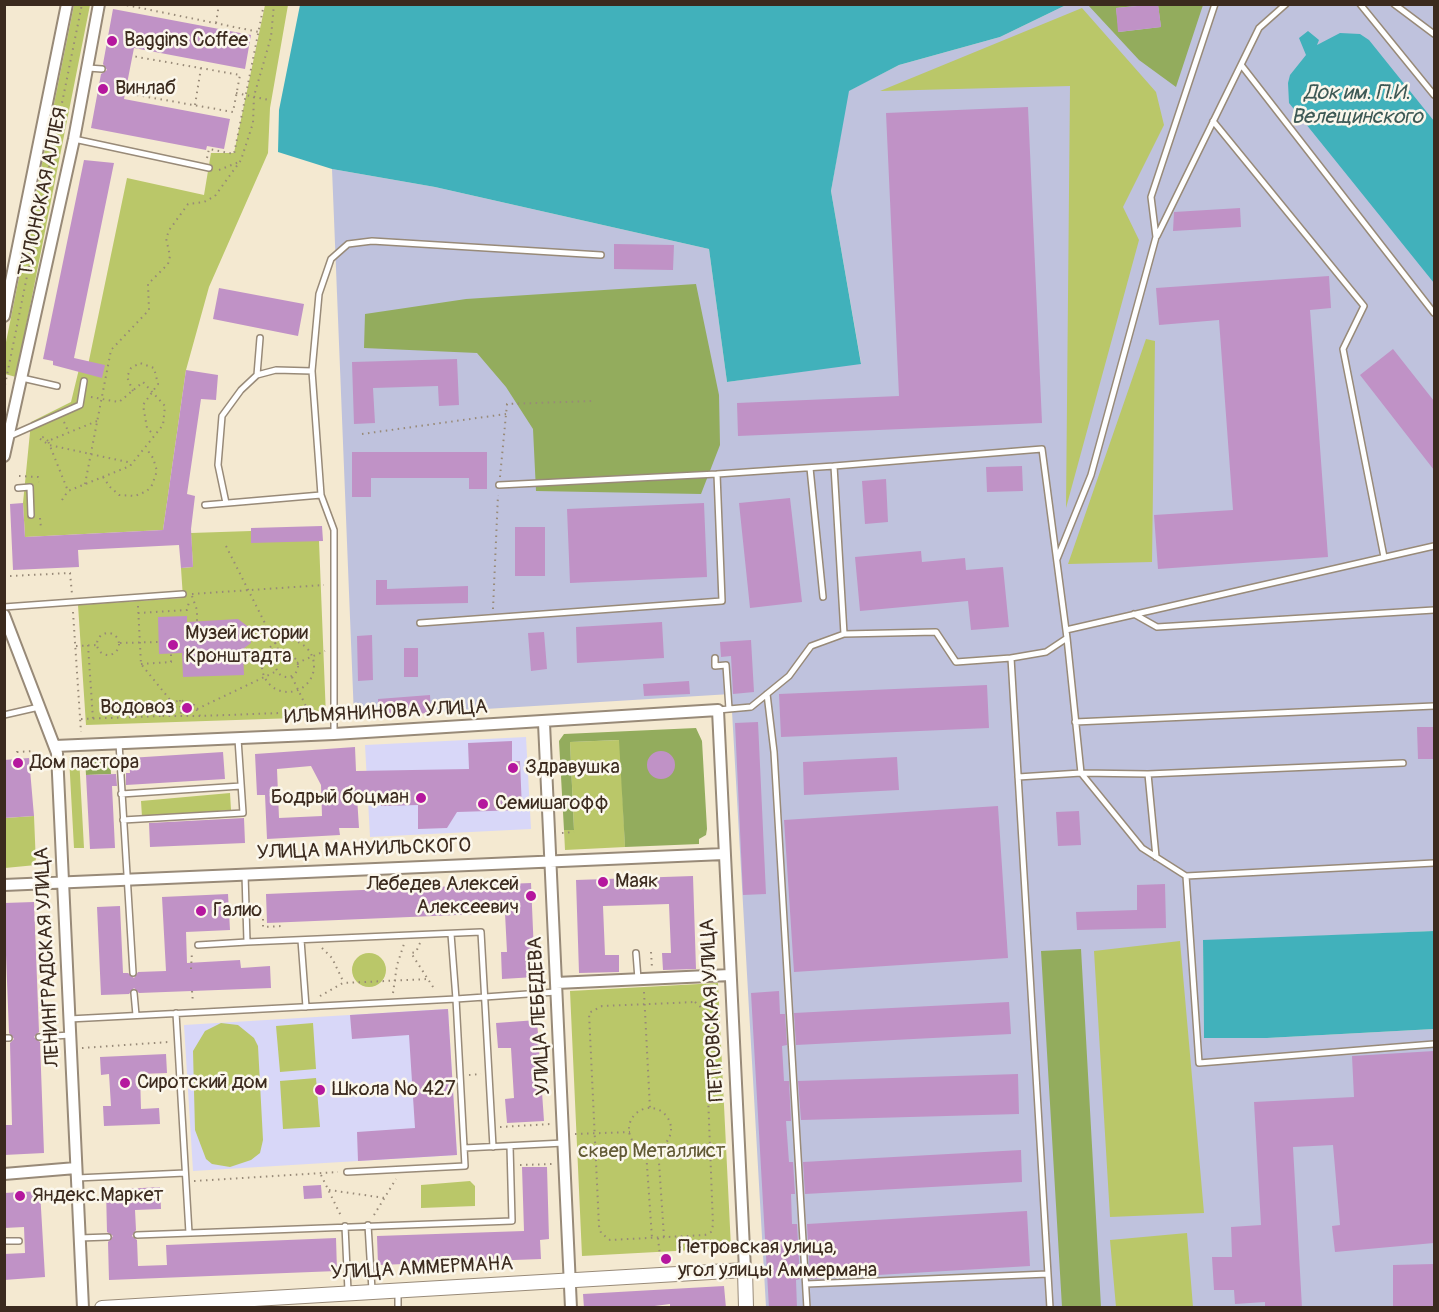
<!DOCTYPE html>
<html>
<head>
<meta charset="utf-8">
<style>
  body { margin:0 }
  #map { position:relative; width:1439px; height:1312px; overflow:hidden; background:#f4e9d1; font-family:Pangolin,sans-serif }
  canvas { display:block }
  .frame { position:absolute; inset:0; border:6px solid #3b2a1e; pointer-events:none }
</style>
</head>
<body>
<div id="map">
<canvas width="1439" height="1312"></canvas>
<div class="frame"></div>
</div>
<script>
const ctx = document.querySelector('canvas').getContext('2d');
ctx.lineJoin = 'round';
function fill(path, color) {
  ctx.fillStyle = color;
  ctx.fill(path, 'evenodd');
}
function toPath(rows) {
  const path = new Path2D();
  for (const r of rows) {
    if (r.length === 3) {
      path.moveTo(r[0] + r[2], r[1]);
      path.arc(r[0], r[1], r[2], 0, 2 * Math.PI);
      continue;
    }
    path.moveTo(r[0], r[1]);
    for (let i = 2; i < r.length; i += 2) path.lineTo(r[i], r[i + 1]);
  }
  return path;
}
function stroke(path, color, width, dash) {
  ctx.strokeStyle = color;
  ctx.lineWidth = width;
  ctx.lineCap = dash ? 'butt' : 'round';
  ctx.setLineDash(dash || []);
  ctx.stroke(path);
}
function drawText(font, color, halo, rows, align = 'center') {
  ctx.font = font + ' Pangolin,sans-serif';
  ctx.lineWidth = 5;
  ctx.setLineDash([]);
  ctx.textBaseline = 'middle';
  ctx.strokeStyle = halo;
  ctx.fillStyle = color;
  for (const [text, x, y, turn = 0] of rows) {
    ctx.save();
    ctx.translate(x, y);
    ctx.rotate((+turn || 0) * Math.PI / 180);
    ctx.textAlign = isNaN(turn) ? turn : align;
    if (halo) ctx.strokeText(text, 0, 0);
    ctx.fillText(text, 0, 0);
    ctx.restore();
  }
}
fill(toPath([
  [526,737,531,829,370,837,365,745],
  [448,1009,457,1155,193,1171,184,1025]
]), '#d8d7f8');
fill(toPath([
  [1066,5,1434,5,1434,931,1203,941,1204,1038,1267,1038,1434,1029,1434,1307,766,1307,731,694,354,717,332,169,435,187,709,249,727,382,861,363,831,191,848,91,899,65,1000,37]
]), '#bfc2dd');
fill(toPath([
  [74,5,90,5,16,377,5,374,5,347],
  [265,5,288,5,270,108,268,153,209,287,186,370,163,530,25,537,23,503,31,422,71,402,79,369,87,370,127,178,204,195,211,153,234,153],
  [1082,8,1156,92,1164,125,1123,207,1139,240,1066,508,1070,86,880,91],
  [1146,339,1155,341,1152,562,1068,564],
  [251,531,319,541,326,717,86,725,78,605,183,598,181,568,193,567,191,533],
  [620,740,625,847,565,850,564,830,574,829,570,742],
  [69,757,79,757,84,848,74,848],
  [230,793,231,810,142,817,141,801],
  [34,816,36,865,5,868,5,818],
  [1180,941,1204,1213,1110,1217,1094,951],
  [369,970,17],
  [718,983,731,1248,582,1256,570,991],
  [221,1023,238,1025,254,1038,258,1046,263,1140,260,1153,251,1160,230,1167,212,1164,206,1159,195,1130,193,1051,205,1031],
  [313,1023,316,1069,280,1072,276,1026],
  [316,1078,320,1127,283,1129,280,1081],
  [470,1181,475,1186,475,1206,421,1208,421,1185],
  [1187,1233,1193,1307,1116,1307,1110,1240]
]), '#bac769');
fill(toPath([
  [1088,5,1145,5,1116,8,1119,32,1161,27,1158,5,1203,5,1176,87,1139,60],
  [696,284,719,395,720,445,701,494,536,491,533,429,506,387,477,353,364,348,365,314,466,299],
  [696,728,702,741,707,829,706,835,699,839,699,844,625,847,619,740,570,742,574,830,564,830,559,741,564,734],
  [110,757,111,774,86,775,85,758],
  [1081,949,1101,1307,1062,1307,1041,951]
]), '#93ac5d');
fill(toPath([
  [300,5,300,4,1066,5,1000,37,899,65,849,91,831,191,861,364,727,382,709,249,435,187,332,169,278,152,279,110],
  [1308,31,1319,40,1317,45,1340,33,1360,34,1369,40,1434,121,1434,283,1289,103,1288,83,1290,75,1306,55,1299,38],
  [1434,931,1434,1029,1267,1038,1204,1038,1203,940]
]), '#41b1bb');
fill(toPath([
  [1158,4,1161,27,1118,32,1116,8],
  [113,9,251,35,245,69,134,48,124,99,230,119,224,149,207,146,206,150,91,128,101,74,107,70,103,64],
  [1028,107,1042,423,738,436,737,403,899,396,886,113],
  [84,160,114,163,74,358,105,365,102,378,53,365,53,361,43,359],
  [1240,208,1241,227,1173,231,1174,212],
  [614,244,674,245,673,270,614,269],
  [1329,276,1331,308,1310,310,1328,557,1158,569,1154,515,1233,510,1219,320,1159,325,1156,288],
  [219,288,304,304,298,336,213,319],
  [1393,349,1434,401,1434,470,1360,375],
  [457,359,459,405,439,406,438,386,373,388,375,423,354,424,352,362],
  [186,370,218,375,216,400,201,399,187,494,195,496,191,529,193,567,181,568,179,545,78,550,79,567,13,570,10,504,23,503,25,537,163,530],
  [352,452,487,452,487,489,469,489,469,478,371,478,371,497,352,497],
  [1022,466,1023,491,987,492,986,467],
  [886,479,888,522,865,524,862,481],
  [790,498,802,602,750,608,739,503],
  [704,503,707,577,570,583,567,509],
  [322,526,323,541,251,543,251,528],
  [515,527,545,527,545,576,515,576],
  [921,551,922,562,965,558,966,570,1003,567,1009,627,971,630,968,601,860,611,855,557],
  [376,580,387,580,387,589,468,586,468,603,376,605],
  [187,616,187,622,238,619,250,628,251,643,243,649,244,675,183,677,182,653,159,654,158,617],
  [662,622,664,658,577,663,576,627],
  [544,632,547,669,531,671,528,633],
  [372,635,373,680,358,681,357,636],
  [751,640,754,692,733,694,731,656,721,657,720,642],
  [404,648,418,648,418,677,404,677],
  [689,681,690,694,644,696,643,684],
  [987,685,989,728,781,737,779,694],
  [430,695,431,713,379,716,378,699],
  [758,722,766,894,743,895,735,723],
  [1417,727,1434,727,1434,759,1418,759],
  [512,741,512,761,520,761,522,810,457,812,447,828,418,829,418,805,381,806,381,796,357,797,359,828,339,828,340,835,267,839,265,795,257,795,255,754,355,747,356,771,469,769,468,743],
  [311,766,321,785,322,816,279,818,277,769],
  [661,765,14],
  [223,752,225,779,126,785,126,773,130,773,129,758],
  [897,757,899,790,804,795,803,762],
  [29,758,34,816,4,818,4,760],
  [116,774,117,786,112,786,115,848,90,849,86,775],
  [998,806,1008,958,794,972,784,820],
  [1079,811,1081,845,1058,846,1056,812],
  [244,818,245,843,150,847,149,823],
  [693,876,696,969,663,970,662,953,671,953,669,904,638,905,603,906,605,955,619,955,619,972,579,973,576,880],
  [531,883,535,977,502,979,501,952,507,952,505,913,267,923,266,894],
  [1165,884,1166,928,1077,930,1076,912,1137,910,1137,885],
  [228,894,230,930,186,932,187,963,240,960,241,968,270,966,271,988,139,993,134,988,129,994,101,995,97,907,120,906,123,973,128,973,134,978,138,972,166,971,162,897],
  [34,902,39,1032,34,1037,40,1042,44,1153,4,1155,4,1125,12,1125,10,1043,14,1039,9,1033,4,903],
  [779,991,780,1014,785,1014,787,1045,782,1046,784,1081,789,1081,791,1121,786,1121,789,1162,793,1162,795,1194,791,1194,792,1224,797,1224,800,1279,796,1280,797,1308,769,1308,751,993],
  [1009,1002,1011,1034,796,1045,794,1013],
  [448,1009,457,1155,358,1161,357,1132,415,1128,409,1035,352,1039,350,1015],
  [537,1020,544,1121,507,1123,505,1099,514,1098,511,1048,498,1048,496,1023],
  [1434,1051,1434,1243,1335,1252,1332,1226,1340,1225,1333,1145,1293,1147,1302,1308,1265,1308,1265,1302,1235,1304,1234,1290,1214,1290,1212,1257,1232,1257,1231,1227,1261,1225,1254,1102,1354,1097,1352,1056],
  [166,1054,167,1073,140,1074,141,1109,159,1108,160,1124,104,1126,103,1106,111,1106,109,1074,101,1075,100,1057],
  [1018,1074,1019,1114,801,1120,798,1081],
  [1021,1150,1022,1182,805,1194,803,1162],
  [522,1167,547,1167,549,1239,540,1240,541,1259,378,1265,377,1236,524,1231],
  [321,1185,322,1198,304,1199,303,1186],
  [160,1187,161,1209,135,1210,136,1230,132,1236,137,1240,138,1266,167,1265,166,1245,336,1238,337,1271,109,1280,108,1242,113,1236,107,1232,106,1190],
  [40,1191,45,1277,4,1280,4,1254,25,1253,24,1227,4,1228,4,1193],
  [1027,1211,1030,1266,810,1279,807,1224],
  [1434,1264,1434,1308,1393,1308,1393,1265],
  [724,1286,726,1308,670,1308,670,1304,639,1308,584,1308,583,1294]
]), '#c092c6');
const service = toPath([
  [1360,4,1434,95],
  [1394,4,1434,34],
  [1242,66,1434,313],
  [88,68,102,69],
  [1213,121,1364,306,1343,349,1384,557],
  [74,139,209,168],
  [1157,236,1259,28,1286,4],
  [257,375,260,338],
  [22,378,57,386],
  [10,436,80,405,84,381],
  [834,466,1042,449,1067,638,1046,652,1011,658],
  [810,468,823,597],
  [499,485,717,474],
  [18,488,30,487,31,515],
  [226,503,218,465,222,416,241,390,257,375,276,370,312,371],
  [205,505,321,495],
  [1057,559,1091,475,1156,237,1151,197,1215,4],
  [4,607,183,594],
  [1134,614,1157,627,1434,610],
  [420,623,722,601,717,474,834,466,844,634],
  [1066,630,1434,546],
  [1067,638,1081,773,1148,774,1156,857],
  [715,658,715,666,726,665,729,709],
  [767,694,774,752,807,1308],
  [718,710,751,707,789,676,811,646,844,634,936,632,956,662,1011,658,1050,1308],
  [4,715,39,707],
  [1075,722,1434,706],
  [334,734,334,530,321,495,312,371,319,294,331,259,348,244,372,241,601,255],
  [119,743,133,973],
  [1148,774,1403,763],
  [1018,777,1081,773,1142,848,1186,876,1199,1063,1434,1044],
  [121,794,241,786],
  [123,820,243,813,238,739],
  [245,874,247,942,481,932,493,1147],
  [1186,876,1434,863],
  [451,934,456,999,556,992],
  [301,940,306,1007],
  [198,945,247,942],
  [636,953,638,979],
  [134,993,136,1015],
  [176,1013,189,1233],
  [69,1019,456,999,465,1166,347,1172],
  [39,1037,70,1035],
  [4,1038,9,1038],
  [166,1084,180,1083],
  [464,1148,564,1143],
  [77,1178,185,1173],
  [368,1225,372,1290],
  [345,1226,348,1291],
  [137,1235,512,1221,510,1146],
  [79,1238,108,1237],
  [4,1241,19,1241],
  [806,1284,1048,1274],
  [398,1292,398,1308]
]);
const minor = toPath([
  [4,316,67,4],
  [4,456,74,139,99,4],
  [4,615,57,753,83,1308],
  [544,723,571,1308],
  [55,746,334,734,718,710,745,1270],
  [4,885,724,854],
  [556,983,730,975],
  [4,1174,76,1168]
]);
const tertiary = toPath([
  [102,1308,745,1270,746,1308]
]);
stroke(service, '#988a78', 8);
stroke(minor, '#988a78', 14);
stroke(tertiary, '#988a78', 16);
stroke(toPath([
  [121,4,259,32],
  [216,23,219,4],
  [125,93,233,112,240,75,132,56],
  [236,93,269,100],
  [195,105,201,68],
  [207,158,209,149,234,154,264,4],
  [219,170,239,162],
  [5,385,82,4],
  [133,391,127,377,131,368,140,363,154,368,158,384,143,405,147,428,154,435],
  [91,397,119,402,143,382,165,406,163,425,130,466,68,491,48,441,97,421],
  [64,422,69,433],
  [362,434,506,414],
  [48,441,44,437,39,438,49,445,132,463],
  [19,476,38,477,39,482],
  [103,477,110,487,119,495,135,496,147,491,152,485,157,471,153,458,146,448],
  [500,477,507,404,593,401],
  [85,484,111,350,149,310,148,284,168,264,170,256,166,238,170,229,188,204,204,202,215,196,241,160,253,123,254,96,271,37,274,4],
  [62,500,68,491],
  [40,518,41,528],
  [226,546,282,657],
  [10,576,70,573,72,594],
  [192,594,324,585],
  [192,596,197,610,197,622],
  [138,606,141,664,171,701],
  [493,609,498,495],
  [73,612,81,732],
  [138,613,187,610,189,602],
  [108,644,11],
  [288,666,26],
  [120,643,158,642],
  [88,645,93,719],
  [76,646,97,645],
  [287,666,11],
  [297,663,325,651],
  [141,664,171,662,171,654],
  [292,677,314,723],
  [180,700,181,715],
  [197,709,277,671],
  [200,716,194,705,180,700,167,705,162,716,200,716,308,712],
  [81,719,162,716],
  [18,758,17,752,34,751],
  [562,833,574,832],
  [255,912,263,916,263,927,282,926],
  [420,943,416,952,411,953,435,990],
  [322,948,332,958,344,983],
  [651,952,652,968],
  [191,969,192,952],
  [192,991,193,1003],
  [644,992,650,1109],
  [393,993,397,965,404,944],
  [320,996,343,983,428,979],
  [695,1002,704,1010,705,1017,713,1225,711,1232,705,1235,610,1240,601,1233,599,1226,589,1013,602,1006,695,1002],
  [82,1048,169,1042],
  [469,1075,481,1074],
  [650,1129,21],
  [500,1127,551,1124],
  [575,1134,630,1132],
  [646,1151,652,1238],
  [520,1165,553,1164],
  [321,1175,342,1218],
  [194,1181,338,1172],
  [329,1190,385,1198],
  [374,1215,396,1179],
  [664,1237,658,1148,711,1148],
  [658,1238,660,1256]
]), '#988a78', 2, [1.5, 4.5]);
stroke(service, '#fff', 5);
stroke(minor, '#fff', 10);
stroke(tertiary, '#fff', 14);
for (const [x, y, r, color] of [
  [112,41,6,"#b5179e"],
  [103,89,6,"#b5179e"],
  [173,645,6,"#b5179e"],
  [187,708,6,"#b5179e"],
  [18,763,6,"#b5179e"],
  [513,768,6,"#b5179e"],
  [421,798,6,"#b5179e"],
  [483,804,6,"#b5179e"],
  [603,882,6,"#b5179e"],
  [531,896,6,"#b5179e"],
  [201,911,6,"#b5179e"],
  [125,1083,6,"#b5179e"],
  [320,1090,6,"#b5179e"],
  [20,1196,6,"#b5179e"],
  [666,1259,6,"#b5179e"]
]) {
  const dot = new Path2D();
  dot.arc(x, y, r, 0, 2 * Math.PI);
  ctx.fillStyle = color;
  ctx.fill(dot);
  stroke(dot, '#fbf7ec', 2);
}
drawText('20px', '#3b2a1e', '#fbf7ec', [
  ["Baggins Coffee",124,41],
  ["Винлаб",115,89],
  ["Музей истории",185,634],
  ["Кронштадта",185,657],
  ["Водовоз",175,708,"right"],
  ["Дом пастора",30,763],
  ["Здравушка",525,768],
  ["Бодрый боцман",409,798,"right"],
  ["Семишагофф",495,804],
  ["Маяк",615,882],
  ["Лебедев Алексей",519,885,"right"],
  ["Алексеевич",519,908,"right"],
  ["Галио",213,911],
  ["Сиротский дом",137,1083],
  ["Школа № 427",332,1090],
  ["Яндекс.Маркет",32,1196],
  ["Петровская улица,",678,1248],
  ["угол улицы Аммермана",678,1271]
], 'left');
drawText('20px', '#3b2a1e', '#fbf7ec', [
  ["ТУЛОНСКАЯ АЛЛЕЯ",44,192,-78],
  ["ИЛЬМЯНИНОВА УЛИЦА",386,713,-3],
  ["УЛИЦА МАНУИЛЬСКОГО",364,850,-2],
  ["ЛЕНИНГРАДСКАЯ УЛИЦА",48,957,-93],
  ["ПЕТРОВСКАЯ УЛИЦА",713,1010,-93],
  ["УЛИЦА ЛЕБЕДЕВА",540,1016,-93],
  ["УЛИЦА АММЕРМАНА",422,1269,-3]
]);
drawText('20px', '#615934', '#fbf7ec', [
  ["сквер Металлист",652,1152]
]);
drawText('italic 21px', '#3d5955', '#fbf7ec', [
  ["Док им. П.И.",1357,94],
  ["Велещинского",1357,118]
]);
</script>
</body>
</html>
